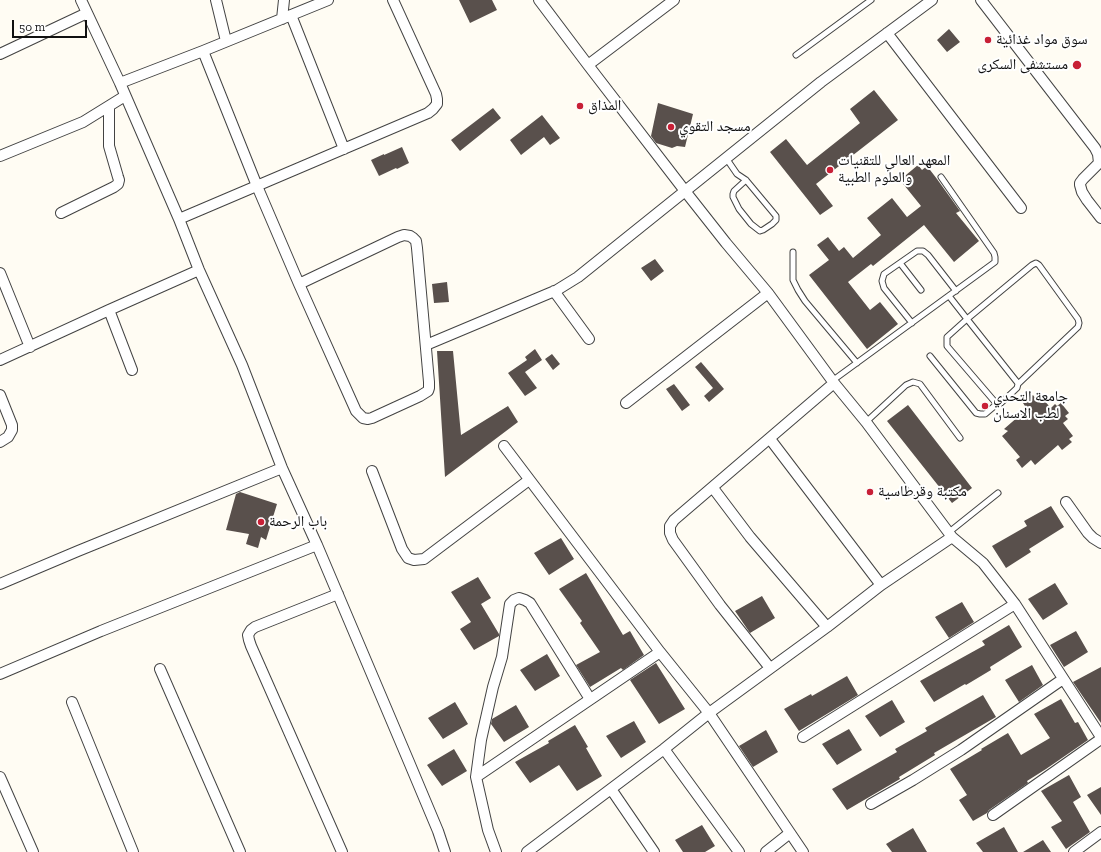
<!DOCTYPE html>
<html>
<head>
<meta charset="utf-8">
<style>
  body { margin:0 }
  #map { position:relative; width:1101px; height:852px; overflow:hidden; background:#fffcf3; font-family:"Zilla Slab",serif }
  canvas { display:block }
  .scale { position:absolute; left:12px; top:20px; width:75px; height:18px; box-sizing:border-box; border:2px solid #101010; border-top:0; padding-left:5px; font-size:12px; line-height:14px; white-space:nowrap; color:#101010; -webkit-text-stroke:3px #fff; paint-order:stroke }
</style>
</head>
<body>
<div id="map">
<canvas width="1101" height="852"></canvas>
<div class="scale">50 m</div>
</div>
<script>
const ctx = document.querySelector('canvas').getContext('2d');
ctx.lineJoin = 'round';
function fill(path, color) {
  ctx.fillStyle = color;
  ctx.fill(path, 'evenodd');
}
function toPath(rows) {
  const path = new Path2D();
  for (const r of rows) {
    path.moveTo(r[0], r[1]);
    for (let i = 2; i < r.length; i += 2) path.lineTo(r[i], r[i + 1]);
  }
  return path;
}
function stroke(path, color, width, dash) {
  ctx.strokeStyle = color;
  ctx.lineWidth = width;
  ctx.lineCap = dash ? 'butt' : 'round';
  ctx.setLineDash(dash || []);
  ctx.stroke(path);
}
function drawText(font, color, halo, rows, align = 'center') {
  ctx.font = font + ' "Zilla Slab","Noto Naskh Arabic",serif';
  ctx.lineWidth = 4;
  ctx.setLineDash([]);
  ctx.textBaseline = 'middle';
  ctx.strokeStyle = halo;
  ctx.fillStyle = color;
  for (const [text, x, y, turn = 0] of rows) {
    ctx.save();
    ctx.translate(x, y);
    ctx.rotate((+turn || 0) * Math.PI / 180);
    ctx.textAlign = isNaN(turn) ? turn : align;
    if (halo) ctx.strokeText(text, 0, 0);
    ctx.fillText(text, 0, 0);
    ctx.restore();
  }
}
fill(toPath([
  [459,0,492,0,497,10,470,23],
  [949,29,960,42,947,52,937,40],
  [874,90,898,120,816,184,833,206,820,215,770,152,786,139,807,165,860,123,850,109],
  [658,103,693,114,685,147,677,146,672,148,656,143,651,136],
  [493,108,501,118,460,151,451,140],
  [542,115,560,138,550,145,544,137,521,155,510,140],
  [402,147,409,163,397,169,396,168,379,176,371,160,384,154,384,155],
  [918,165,922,170,927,166,937,179,960,211,956,213,979,241,954,262,924,225,873,266,871,264,848,282,870,310,880,302,898,324,867,349,809,275,829,260,817,245,828,237,839,251,844,247,853,258,881,235,867,218,892,198,907,217,921,206,900,180],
  [655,259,664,271,651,281,641,268],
  [447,282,449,302,434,303,432,284],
  [535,349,542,360,525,372,537,388,525,396,508,373,527,360,525,357],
  [437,351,453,351,461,435,508,406,518,422,445,477],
  [552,354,560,364,553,370,545,359],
  [701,362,724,389,709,402,704,396,713,388,695,367],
  [674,384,690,405,682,411,666,389],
  [1033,395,1035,398,1039,395,1051,408,1055,404,1057,406,1061,403,1069,413,1065,416,1068,419,1063,423,1073,436,1069,439,1072,442,1062,450,1058,445,1035,465,1031,460,1022,468,1016,460,1020,457,1002,436,1008,431,1004,429,1027,409,1023,403],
  [908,405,972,488,952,503,887,421],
  [240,492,277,504,266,540,261,537,258,548,246,544,249,534,226,530,236,494],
  [1051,506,1064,527,1029,549,1031,552,1006,568,992,546,1027,526,1024,521],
  [561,538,574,559,549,575,534,553],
  [586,573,623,635,630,631,644,655,623,670,621,668,590,687,576,665,600,652,580,623,582,621,559,589],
  [478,577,491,598,481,604,499,634,499,636,474,650,460,629,471,622,451,592],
  [1055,583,1068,604,1043,620,1028,599],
  [762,596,775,618,750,633,735,611],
  [962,602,974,622,949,638,935,617],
  [1009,625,1022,647,990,667,991,670,966,685,965,684,934,702,920,681,985,645,982,641],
  [1076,631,1088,652,1064,667,1050,645],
  [547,654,560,676,535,691,520,670],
  [656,663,685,709,659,724,630,680],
  [1032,665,1043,685,1019,702,1005,680],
  [1101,667,1101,723,1073,682],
  [847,676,858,695,799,731,784,709,811,694,812,696],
  [983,695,996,717,934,753,935,755,899,777,900,779,847,810,832,789,897,752,895,749,927,731,925,728],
  [1061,699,1075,723,1078,722,1088,740,1046,769,1027,781,1028,783,989,810,987,813,973,821,959,800,967,795,950,769,982,750,981,749,1008,733,1021,755,1050,738,1034,714],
  [892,700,905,722,880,737,865,716],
  [455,702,468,724,443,739,428,718],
  [516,705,529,727,504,742,491,724,492,719],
  [634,721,646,742,621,758,606,736],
  [575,725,588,747,586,748,602,776,577,791,559,765,530,783,515,762,549,743,548,741],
  [849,729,862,750,837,765,822,744],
  [766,730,778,752,753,767,739,746],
  [454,749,467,771,442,786,427,765],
  [1069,775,1081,797,1073,802,1090,832,1066,849,1051,827,1062,821,1041,791],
  [1101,787,1101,815,1087,795],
  [702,825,715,846,705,852,683,852,675,840],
  [1004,827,1018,852,983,852,976,843],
  [913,828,927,852,892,852,886,844],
  [1043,840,1051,852,1023,852]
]), '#59504c');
const service = toPath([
  [796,55,871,0],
  [726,158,737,174,746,180,776,216,776,220,772,224,763,230,760,231,751,224,739,209,733,197,733,194,734,191,746,180],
  [793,252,793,280,798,290,805,301,857,363],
  [900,263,921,290],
  [949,296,967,319,1017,382,1018,384,1017,388,1001,403,995,402,947,346,947,337,967,319,1032,265,1036,263,1039,265,1078,319,1079,323,1078,327,1018,384],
  [912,323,884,288,882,281,884,274,917,251,923,251,928,255,956,291],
  [930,356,976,413,980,414,985,414,998,403],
  [832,381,995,262,995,257,994,253,941,177],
  [866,422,906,385,913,382,920,384,960,438],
  [948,533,998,493]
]);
const minor = toPath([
  [81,0,120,83,179,219,199,270,242,365,282,468,317,545,409,762,438,831,445,852],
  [216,0,226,41],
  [539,0,588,65,685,191,726,243,768,293,834,383,866,422,952,537,983,563,1015,604,1101,737],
  [981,0,1095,148,1098,154,1099,163,1083,179,1080,183,1080,185,1082,192,1087,200,1101,218],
  [291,15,344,149],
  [282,19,284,0],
  [887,33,1021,208],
  [203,51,257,186,299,284,356,411,363,418,368,419,372,418,420,396,428,391,429,388,429,382,417,248,416,241,413,238,410,236,404,235,398,237,299,284],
  [0,54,87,13],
  [588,65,674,0],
  [120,83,203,51,328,0],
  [0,156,83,122,125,96],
  [61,213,114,187,118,184,119,180,118,177,109,146,109,106],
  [179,219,428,113,433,109,437,104,437,99,436,94,393,0],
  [0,273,30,347],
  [554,291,589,339],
  [109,310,132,370],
  [426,345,557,290,578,277,821,82,932,0],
  [0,360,109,310,199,270],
  [0,395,12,425,12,430,8,437,0,442],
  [626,403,768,293],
  [770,439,881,585],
  [504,446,660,652,709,713,803,852],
  [372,471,402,549,408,558,414,560,424,559,529,480],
  [713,488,750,537,827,627],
  [1066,502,1088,533,1093,538,1101,543],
  [0,584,78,551,282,468],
  [338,594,255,627,251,630,248,635,249,640,251,646,342,852],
  [770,668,720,605,673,540,670,533,670,526,674,520,834,383],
  [160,669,240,852],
  [0,674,101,631,317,545],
  [72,702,133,852],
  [803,737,1015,604],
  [664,749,739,852],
  [0,777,33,852],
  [476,777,660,652],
  [611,789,654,852],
  [871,804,913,780,961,750,1063,679],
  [993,815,1101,739],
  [496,852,488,830,476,777,481,740,493,687,502,657,510,604,514,600,519,598,525,600,530,603,590,699],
  [527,852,664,749,709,713,827,627,881,585,952,537],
  [766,852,790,833],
  [1074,852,1101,832]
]);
stroke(service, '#434343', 7);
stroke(minor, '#434343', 12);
stroke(service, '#fff', 5);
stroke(minor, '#fff', 10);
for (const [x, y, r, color] of [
  [988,40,4,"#c82036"],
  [1077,65,5,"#c82036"],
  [580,106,4,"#c82036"],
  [671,127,4,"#c82036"],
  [830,170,4,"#c82036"],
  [985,406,4,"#c82036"],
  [870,492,4,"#c82036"],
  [261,522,4,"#c82036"]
]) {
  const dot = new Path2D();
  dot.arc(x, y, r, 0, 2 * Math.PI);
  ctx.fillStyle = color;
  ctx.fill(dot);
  stroke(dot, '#fff', 1.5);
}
drawText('15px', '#101010', '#fff', [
  ["سوق مواد غذائية",996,40],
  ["مستشفى السكرى",1068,65,"right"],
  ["المذاق",588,106],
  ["مسجد التقوي",679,127],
  ["المعهد العالي للتقنيات",838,161],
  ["والعلوم الطبية",838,178],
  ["جامعة التحدي",993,397],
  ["لطب الاسنان",993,414],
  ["مكتبة وقرطاسية",878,492],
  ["باب الرحمة",269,522]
], 'left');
</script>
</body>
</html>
